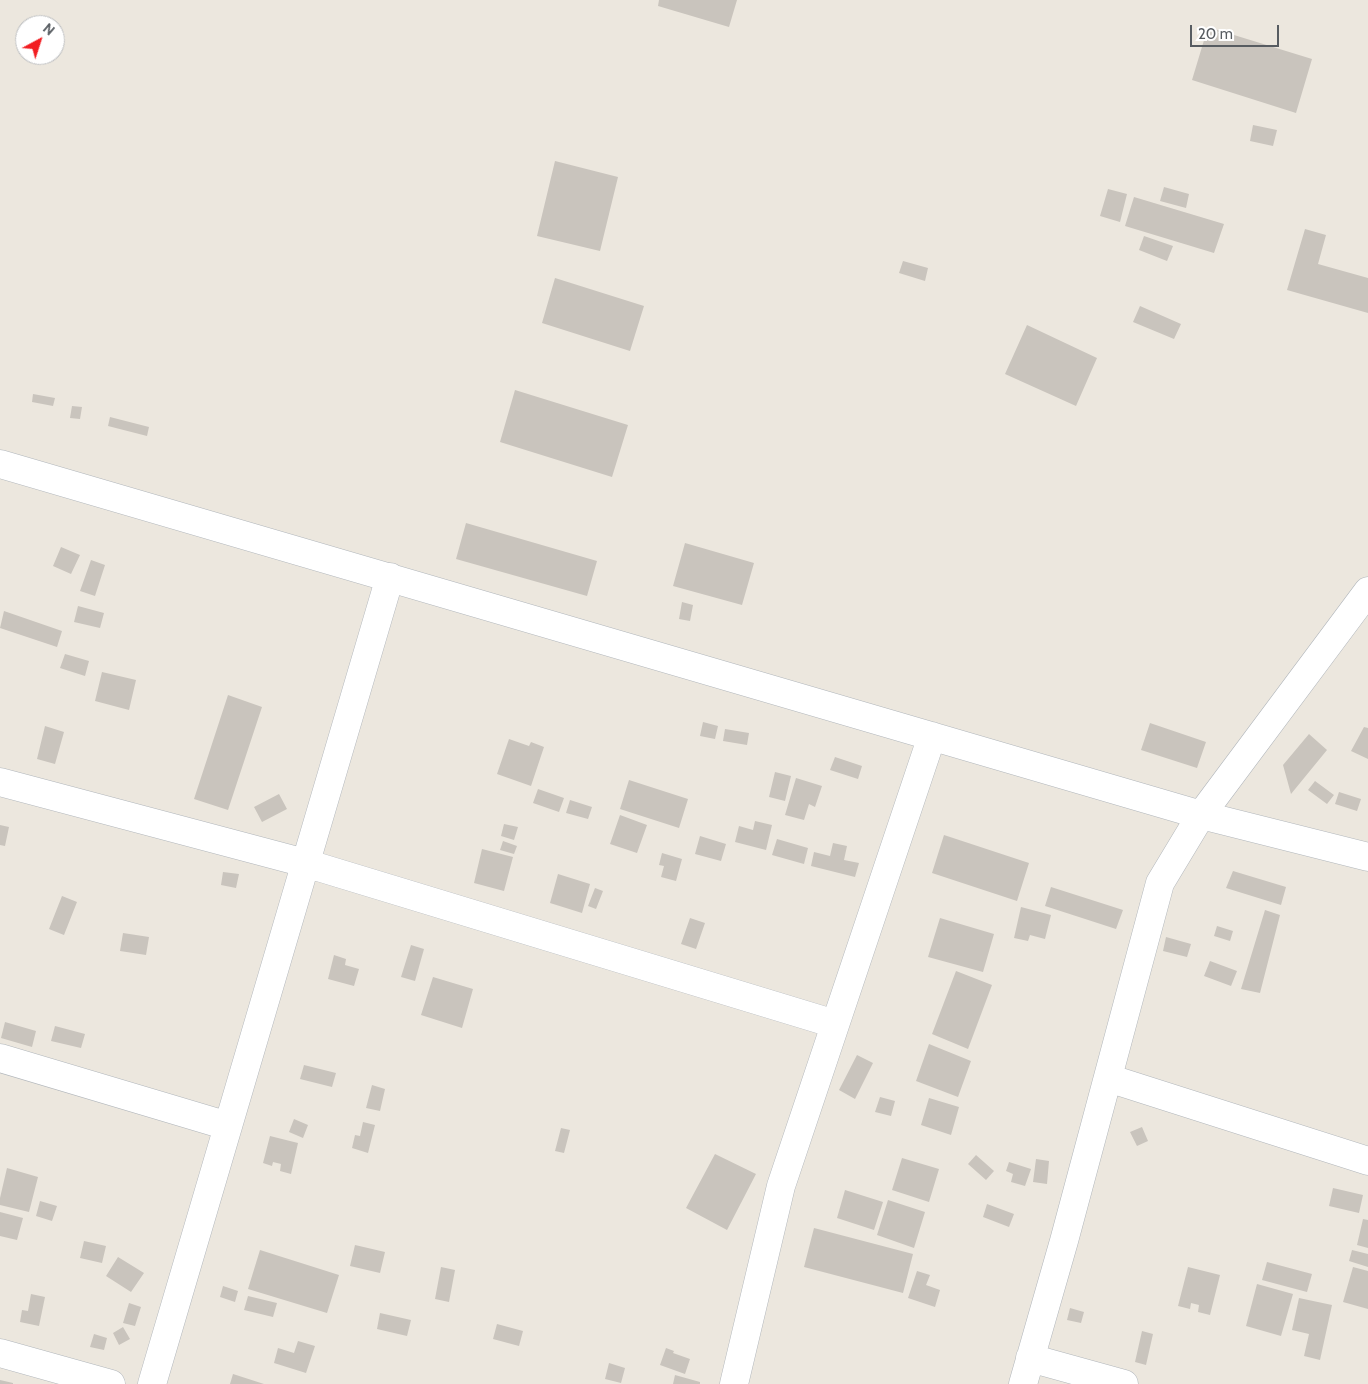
<!DOCTYPE html>
<html>
<head>
<meta charset="utf-8">
<style>
  body { margin:0 }
  #map { position:relative; width:1368px; height:1384px; overflow:hidden; background:#ece7de; font-family:Cabin,sans-serif }
  canvas { display:block }
  .north { position:absolute; left:15px; top:15px; width:50px; height:50px; box-sizing:border-box; background:#fff; border:1px solid #bcbec0; border-radius:50%; rotate:40deg; font-size:14px; font-weight:700; line-height:20px; text-align:center; color:#575c61 }
  .north::after { content:''; display:block; margin:auto; width:18px; height:22px; background:#f21e22; clip-path:polygon(50% 0,100% 100%,50% 72%,0 100%) }
  .scale { position:absolute; left:1190px; top:25px; width:89px; height:22px; box-sizing:border-box; border:2px solid #575c61; border-top:0; padding-left:6px; font-size:15px; line-height:18px; white-space:nowrap; color:#575c61; -webkit-text-stroke:4px #fff; paint-order:stroke }
</style>
</head>
<body>
<div id="map">
<canvas width="1368" height="1384"></canvas>
<div class="north">N</div>
<div class="scale">20 m</div>
</div>
<script>
const ctx = document.querySelector('canvas').getContext('2d');
ctx.lineJoin = 'round';
function fill(path, color) {
  ctx.fillStyle = color;
  ctx.fill(path, 'evenodd');
}
function toPath(rows) {
  const path = new Path2D();
  for (const r of rows) {
    path.moveTo(r[0], r[1]);
    for (let i = 2; i < r.length; i += 2) path.lineTo(r[i], r[i + 1]);
  }
  return path;
}
function stroke(path, color, width, dash) {
  ctx.strokeStyle = color;
  ctx.lineWidth = width;
  ctx.lineCap = dash ? 'butt' : 'round';
  ctx.setLineDash(dash || []);
  ctx.stroke(path);
}
fill(toPath([
  [659,0,737,0,729,27,658,6],
  [1208,27,1312,59,1296,113,1192,80],
  [1253,125,1277,130,1273,146,1250,141],
  [555,161,618,177,600,251,537,236],
  [1164,187,1189,194,1186,208,1160,201],
  [1108,189,1127,194,1120,222,1100,216],
  [1134,197,1224,224,1214,253,1125,226],
  [1305,229,1326,235,1318,264,1368,278,1368,313,1287,290],
  [1144,236,1173,246,1167,261,1139,250],
  [903,261,928,268,925,281,899,273],
  [555,278,644,306,630,351,542,323],
  [1140,306,1181,324,1174,339,1133,322],
  [1027,325,1097,358,1076,406,1005,374],
  [515,390,628,425,612,477,500,442],
  [33,394,55,398,53,406,32,402],
  [72,406,82,407,80,419,70,418],
  [110,417,149,427,147,436,108,426],
  [466,523,597,561,587,596,456,559],
  [685,543,754,563,742,605,673,586],
  [61,547,80,555,71,574,53,566],
  [91,560,105,565,95,596,80,591],
  [682,602,693,605,690,621,679,619],
  [78,606,104,613,100,628,74,622],
  [4,611,62,631,57,647,0,628],
  [65,654,89,661,85,676,60,668],
  [102,672,136,680,129,710,95,701],
  [228,695,262,707,228,810,194,799],
  [703,722,718,726,715,739,700,736],
  [1150,723,1206,742,1197,768,1141,750],
  [45,726,64,732,55,764,37,759],
  [1364,727,1368,728,1368,759,1351,751],
  [725,729,749,733,747,745,723,741],
  [1309,734,1327,750,1291,794,1283,765],
  [509,739,529,746,531,742,544,747,531,786,497,774],
  [835,757,862,766,858,779,830,770],
  [775,772,791,776,785,801,769,797],
  [796,778,822,786,815,807,809,804,804,820,785,815],
  [629,780,688,799,679,828,620,809],
  [1315,781,1334,795,1327,804,1308,790],
  [538,789,564,798,559,812,533,803],
  [1339,792,1361,799,1357,811,1335,804],
  [279,794,287,809,262,822,254,807],
  [570,800,592,807,588,819,566,813],
  [620,815,647,825,637,853,610,844],
  [755,821,772,825,766,850,735,842,739,826,753,830],
  [504,824,518,827,514,840,501,836],
  [0,825,9,827,5,846,0,845],
  [944,835,1029,863,1017,901,932,873],
  [700,836,726,844,721,861,695,854],
  [777,839,808,848,804,864,772,855],
  [503,841,517,846,514,854,500,850],
  [833,843,847,846,844,860,859,863,855,877,811,866,814,852,830,856],
  [482,849,513,857,504,891,474,883],
  [662,853,682,859,676,881,661,877,664,866,659,865],
  [1233,871,1286,887,1281,905,1226,888],
  [223,872,239,874,236,888,221,885],
  [558,874,590,884,582,913,550,903],
  [1051,887,1123,910,1116,929,1045,906],
  [595,888,603,891,596,909,588,906],
  [62,896,77,902,64,935,49,929],
  [1021,907,1051,915,1045,939,1030,935,1028,941,1014,938],
  [1265,910,1280,915,1260,993,1241,989],
  [690,918,705,923,696,949,681,944],
  [940,918,994,934,983,972,928,957],
  [1217,926,1233,931,1230,941,1214,936],
  [123,933,149,937,146,955,120,951],
  [1166,937,1191,944,1187,957,1163,951],
  [411,945,424,949,415,981,401,977],
  [334,955,346,959,345,965,359,969,354,986,328,979],
  [1210,961,1237,971,1231,986,1204,976],
  [956,971,992,985,968,1049,932,1034],
  [433,977,473,989,462,1028,421,1015],
  [5,1022,36,1031,32,1047,1,1038],
  [55,1026,85,1034,81,1048,51,1041],
  [929,1044,971,1061,958,1097,916,1081],
  [857,1055,873,1063,855,1099,839,1090],
  [304,1065,336,1073,332,1087,300,1079],
  [372,1085,385,1089,380,1111,366,1108],
  [880,1097,895,1101,891,1116,875,1112],
  [929,1098,959,1107,951,1135,921,1125],
  [294,1119,308,1125,303,1138,289,1132],
  [363,1122,375,1125,368,1153,352,1148,355,1135,360,1136],
  [1142,1127,1148,1141,1137,1146,1130,1132],
  [561,1128,570,1130,564,1153,555,1151],
  [270,1136,298,1143,291,1174,280,1171,281,1164,273,1162,272,1166,263,1163],
  [715,1154,756,1174,727,1230,686,1208],
  [976,1155,994,1171,986,1180,968,1164],
  [902,1158,939,1169,929,1202,892,1190],
  [1036,1159,1049,1161,1047,1184,1033,1182],
  [1009,1162,1031,1169,1025,1186,1011,1182,1013,1174,1006,1171],
  [7,1168,38,1177,29,1212,0,1205,0,1198],
  [1333,1188,1363,1195,1359,1213,1329,1206],
  [845,1190,883,1202,874,1230,837,1218],
  [888,1200,925,1212,914,1248,877,1235],
  [40,1201,57,1206,52,1221,36,1216],
  [987,1204,1014,1214,1009,1227,983,1217],
  [0,1212,23,1218,17,1240,0,1236],
  [1363,1219,1368,1220,1368,1248,1357,1245],
  [814,1228,913,1254,903,1293,804,1267],
  [84,1241,106,1246,102,1263,80,1258],
  [355,1245,385,1252,380,1273,350,1266],
  [260,1250,339,1275,327,1313,248,1289],
  [1352,1250,1368,1254,1368,1267,1349,1261],
  [118,1257,144,1273,131,1292,106,1276],
  [1267,1262,1312,1274,1307,1292,1262,1280],
  [441,1267,455,1270,449,1302,435,1299],
  [1188,1267,1220,1275,1210,1315,1198,1312,1199,1305,1191,1303,1190,1309,1178,1306],
  [1353,1267,1368,1271,1368,1309,1343,1302],
  [917,1271,930,1275,926,1285,940,1290,935,1307,908,1298],
  [1257,1284,1293,1294,1281,1336,1246,1326],
  [223,1286,238,1291,235,1302,220,1297],
  [31,1294,45,1297,39,1326,20,1322,22,1310,28,1311],
  [248,1296,277,1303,273,1317,244,1310],
  [1299,1298,1332,1305,1320,1360,1304,1356,1309,1334,1292,1330],
  [129,1303,141,1307,135,1326,123,1323],
  [1070,1308,1084,1312,1081,1323,1067,1320],
  [380,1313,411,1320,407,1336,377,1329],
  [497,1324,523,1331,519,1346,493,1339],
  [123,1327,130,1339,119,1345,113,1333],
  [1142,1331,1153,1334,1146,1365,1135,1362],
  [94,1334,107,1338,104,1350,90,1347],
  [298,1341,315,1346,306,1373,274,1363,278,1348,294,1353],
  [666,1348,674,1351,673,1353,690,1359,685,1374,660,1365],
  [609,1363,625,1368,621,1383,605,1379],
  [233,1374,264,1384,230,1384],
  [675,1375,700,1382,700,1384,673,1384],
  [0,1380,13,1383,13,1384,0,1384]
]), '#c9c4bd');
const minor = toPath([
  [0,464,1201,815,1368,857],
  [0,782,305,863,835,1024],
  [0,1058,228,1126],
  [1108,1078,1368,1161],
  [0,1353,111,1384],
  [1030,1358,1124,1384],
  [152,1384,390,577],
  [734,1384,781,1186,932,736],
  [1023,1384,1064,1241,1160,883,1201,815,1368,591]
]);
stroke(minor, '#b1b6bb', 29);
stroke(minor, '#fff', 28);
</script>
</body>
</html>
